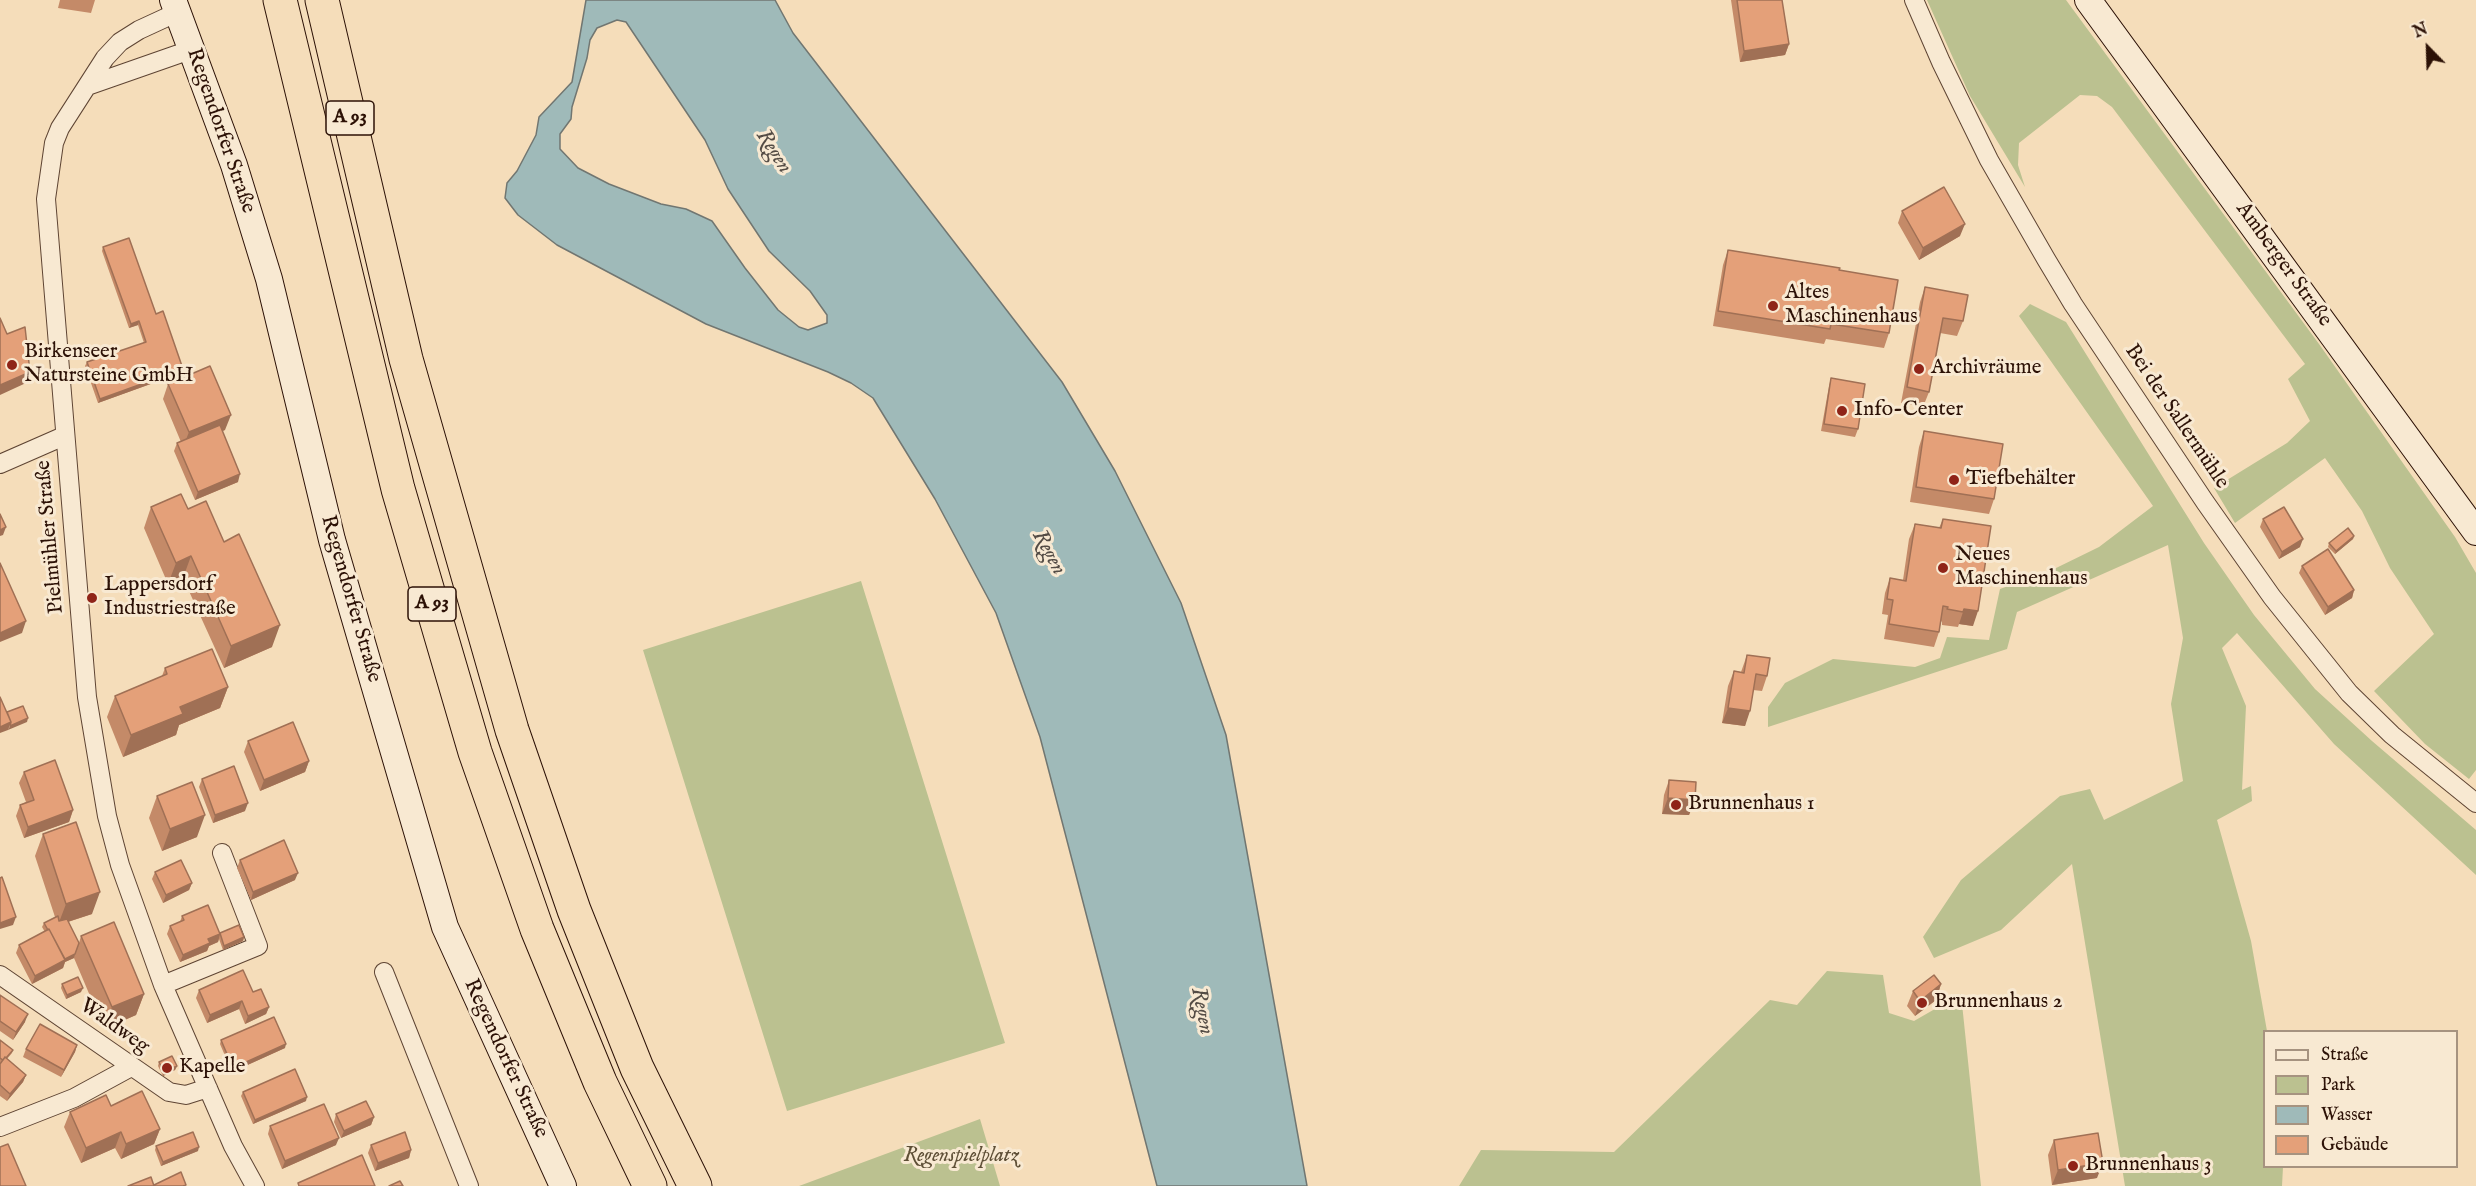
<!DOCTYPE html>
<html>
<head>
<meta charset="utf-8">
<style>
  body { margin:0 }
  #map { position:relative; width:2476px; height:1186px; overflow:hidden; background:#f5ddba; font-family:"IM FELL English",serif }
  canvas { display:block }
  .legend { position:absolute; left:2263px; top:1030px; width:195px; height:138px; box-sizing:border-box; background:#f8e9d2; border:2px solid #a69380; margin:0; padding:8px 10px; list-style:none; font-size:18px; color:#2c1106 }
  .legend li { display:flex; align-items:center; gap:12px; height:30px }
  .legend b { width:30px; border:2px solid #a69380 }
  .north { position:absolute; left:2398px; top:18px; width:60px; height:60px; -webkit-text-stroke:4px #f8e9d2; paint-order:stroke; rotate:337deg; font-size:16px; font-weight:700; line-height:24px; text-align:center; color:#2c1106 }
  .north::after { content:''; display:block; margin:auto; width:21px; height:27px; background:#2c1106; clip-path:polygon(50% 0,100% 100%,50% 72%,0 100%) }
</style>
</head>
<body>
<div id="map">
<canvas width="2476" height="1186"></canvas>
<ul class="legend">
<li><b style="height:8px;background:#f8e9d2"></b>Straße</li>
<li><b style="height:16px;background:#bbc190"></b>Park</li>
<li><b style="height:16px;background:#9fbab9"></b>Wasser</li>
<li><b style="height:16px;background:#e4a079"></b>Gebäude</li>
</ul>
<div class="north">N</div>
</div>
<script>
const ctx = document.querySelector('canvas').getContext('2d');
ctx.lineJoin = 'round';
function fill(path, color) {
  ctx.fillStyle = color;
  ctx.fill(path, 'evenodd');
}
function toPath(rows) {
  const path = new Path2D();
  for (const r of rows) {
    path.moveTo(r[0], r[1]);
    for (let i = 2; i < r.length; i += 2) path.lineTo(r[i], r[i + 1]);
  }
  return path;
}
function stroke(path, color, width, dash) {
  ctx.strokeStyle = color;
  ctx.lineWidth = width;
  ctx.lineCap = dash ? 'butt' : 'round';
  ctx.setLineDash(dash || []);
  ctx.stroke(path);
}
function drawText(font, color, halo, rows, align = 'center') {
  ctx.font = font + ' "IM FELL English",serif';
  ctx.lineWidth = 6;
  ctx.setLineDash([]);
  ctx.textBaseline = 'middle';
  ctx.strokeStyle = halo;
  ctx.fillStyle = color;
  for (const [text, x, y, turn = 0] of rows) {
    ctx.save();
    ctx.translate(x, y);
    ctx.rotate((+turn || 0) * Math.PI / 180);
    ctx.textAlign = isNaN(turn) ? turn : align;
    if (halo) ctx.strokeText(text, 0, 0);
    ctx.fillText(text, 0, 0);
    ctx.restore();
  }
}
fill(toPath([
  [1927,0,2066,0,2319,344,2455,537,2476,573,2476,770,2469,779,2425,744,2374,691,2434,634,2390,568,2362,511,2325,458,2235,523,2214,488,2287,443,2310,421,2288,379,2305,364,2112,107,2097,96,2080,95,2019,143,2018,165,2025,187,1970,96],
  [2030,304,2066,322,2204,543,2254,615,2315,689,2372,741,2476,830,2476,875,2334,744,2237,633,2222,648,2246,706,2242,790,2251,786,2252,801,2217,820,2251,941,2267,1031,2264,1032,2264,1166,2283,1167,2282,1186,2125,1186,2072,864,2001,930,1934,958,1923,937,1961,880,2060,796,2090,789,2104,820,2183,781,2171,704,2183,638,2168,545,2017,612,2007,649,1768,727,1768,707,1785,683,1833,659,1915,667,1940,658,1947,637,1989,640,2000,589,2052,570,2099,547,2153,506,2019,316],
  [861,581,1005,1043,787,1111,643,650],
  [1827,971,1883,975,1889,1013,1914,1021,1961,994,1981,1186,1459,1186,1481,1150,1614,1152,1770,1000,1797,1005],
  [980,1119,1000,1186,799,1186]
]), '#bbc190');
const water = toPath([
  [586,0,775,0,793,33,1062,382,1115,471,1181,603,1226,735,1307,1186,1157,1186,1040,737,996,613,935,499,873,398,851,383,828,372,706,324,557,245,518,215,505,198,507,183,517,171,536,135,539,117,572,82,586,0],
  [617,20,626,22,705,140,728,189,769,251,810,291,827,315,827,323,808,330,799,327,778,310,745,268,712,221,686,209,661,204,609,184,578,168,560,149,560,134,571,119,572,107,587,58,590,40,597,28,617,20]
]);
fill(water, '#9fbab9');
stroke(water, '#717671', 1.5);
const street = toPath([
  [1914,0,1941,62,1989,160,2046,259,2073,304,2205,502,2272,597,2349,693,2392,735,2476,803],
  [178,12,139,30,120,42,105,58,60,128,54,143,46,199,87,697,107,816,120,865,163,985,233,1146,255,1186],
  [90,85,193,49],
  [0,464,64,436],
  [384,972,469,1186],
  [0,975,169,1092,186,1095,208,1088],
  [163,985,258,946,222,853],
  [0,1127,74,1098,131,1067]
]);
const secondary = toPath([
  [173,0,234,165,269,279,332,540,445,927,563,1186],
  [2088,0,2476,532]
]);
const highway = toPath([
  [280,0,398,489,475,752,537,929,600,1082,650,1186],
  [322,0,406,359,512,730,574,910,637,1068,695,1186]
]);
stroke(street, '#5e4433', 20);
stroke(secondary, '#2c1106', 28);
stroke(highway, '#2c1106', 35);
stroke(street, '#f8e9d2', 18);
stroke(secondary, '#f8e9d2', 26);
stroke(highway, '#f5ddba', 33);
fill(toPath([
  [60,0,95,0,91,13,58,8],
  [1731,0,1782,0,1789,44,1785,55,1740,62],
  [1902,211,1960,236,1919,260,1898,223],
  [103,247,156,314,181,373,98,403,85,366,87,362,144,343,138,325,129,328,102,251],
  [1728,250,1839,270,1889,333,1884,348,1826,339,1824,344,1713,326,1723,265],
  [1925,287,1963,321,1957,336,1940,333,1929,392,1923,407,1901,403,1920,302],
  [1831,378,1858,429,1855,437,1821,431,1829,386],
  [168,384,225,430,222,431,238,482,195,500,174,451,177,443,181,442,163,399],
  [1924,431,1994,499,1989,514,1910,502,1919,447],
  [151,507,188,509,224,542,272,647,224,668,183,578,168,584,144,528],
  [1943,519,1973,626,1959,624,1958,627,1942,625,1942,622,1941,621,1939,632,1934,647,1884,639,1888,615,1882,614,1885,593,1890,578,1903,580,1909,539,1915,524,1939,528],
  [2263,519,2300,547,2279,559,2260,527],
  [2354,536,2353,539,2335,554,2328,547,2329,543],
  [2302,566,2354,590,2352,598,2325,615,2299,573],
  [1747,655,1767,676,1762,691,1753,690,1745,726,1722,723,1728,686,1734,671,1741,672],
  [165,668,228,687,220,708,179,725,176,735,123,757,107,717,115,696,162,676],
  [248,741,309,761,305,772,260,791,244,752],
  [24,772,73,810,69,822,24,838,16,816,20,805,26,802,19,783],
  [202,779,245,811,213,823,199,787],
  [1669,780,1695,800,1689,815,1662,814,1664,795],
  [157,796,197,837,162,851,149,818],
  [43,834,92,914,68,922,79,943,81,936,144,994,136,1015,104,1029,74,958,65,962,63,968,32,984,16,953,19,945,45,932,42,927,44,923,55,917,35,856],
  [240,860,295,880,251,900,237,868],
  [155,872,192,883,189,890,163,903,152,879],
  [182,916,220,933,244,937,243,941,223,950,219,939,218,942,209,946,207,951,180,962,167,934,170,926,180,922],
  [62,984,81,992,66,999,61,988],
  [1941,984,1936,1000,1915,1016,1907,1006,1913,991],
  [199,990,253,992,269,1007,266,1014,245,1024,239,1009,207,1023,196,998],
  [0,996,25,1022,13,1040,0,1031],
  [0,1040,13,1050,12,1053,7,1059,26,1075,23,1082,7,1101,0,1096],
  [221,1040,285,1048,232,1072,220,1044],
  [77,1045,75,1052,61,1077,23,1057,26,1049],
  [159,1062,177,1066,175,1070,163,1076,158,1066],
  [243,1092,306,1101,253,1124,241,1096],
  [111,1106,160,1129,154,1144,121,1159,115,1148,81,1163,64,1127,70,1112],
  [336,1114,374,1117,371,1125,341,1138,334,1122],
  [270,1126,336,1145,282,1169,268,1134],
  [2054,1140,2097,1178,2052,1185,2048,1155],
  [371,1145,411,1150,409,1158,375,1171,368,1153],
  [156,1146,198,1151,161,1166,155,1150]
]), '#c48a68');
fill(toPath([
  [1789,44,1785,55,1740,62,1744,51],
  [1965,224,1960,236,1919,260,1923,248],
  [139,321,138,325,129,328,131,324],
  [183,369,181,373,98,403,100,399],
  [30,372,26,383,0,395,0,385],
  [231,415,225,430,183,447,189,432],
  [240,474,238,482,195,500,198,492],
  [6,527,3,535,0,536,0,530],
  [2354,536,2353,539,2335,554,2336,551],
  [2303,539,2300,547,2279,559,2282,552],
  [191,556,183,578,168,584,176,563],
  [2354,590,2352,598,2325,615,2328,607],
  [1964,609,1978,611,1973,626,1959,624],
  [26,621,22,633,0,642,0,633],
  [280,625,272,647,224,668,231,646],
  [228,687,220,708,179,725,176,735,123,757,131,735,180,707],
  [1728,708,1750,711,1745,726,1722,723],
  [28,718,27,722,8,730,10,726],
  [11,722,8,730,0,733,0,727],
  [309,761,305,772,260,791,264,780],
  [1668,798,1695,800,1689,815,1662,814],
  [248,803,245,811,213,823,215,815],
  [73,810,69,822,24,838,28,827],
  [205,815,197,837,162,851,170,829],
  [298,873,295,880,251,900,253,892],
  [192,883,189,890,163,903,166,895],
  [100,892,92,914,58,925,66,904],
  [16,917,13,925,0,929,0,923],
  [220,934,218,942,209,946,207,951,180,962,183,955,208,939],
  [244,937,243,941,223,950,224,946],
  [75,954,74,958,65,962,63,968,32,984,35,976,62,960],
  [1941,984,1936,1000,1915,1016,1920,1001],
  [83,988,81,992,66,999,67,995],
  [144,994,136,1015,104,1029,112,1007],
  [242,1001,239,1009,207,1023,210,1015],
  [269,1007,266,1014,245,1024,248,1016],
  [28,1014,25,1022,13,1040,16,1032],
  [286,1044,285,1048,232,1072,233,1068],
  [77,1045,75,1052,61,1077,64,1070],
  [177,1066,175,1070,163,1076,164,1072],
  [26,1075,23,1082,7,1101,10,1094],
  [307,1097,306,1101,253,1124,255,1120],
  [374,1117,371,1125,341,1138,344,1131],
  [160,1129,154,1144,121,1159,126,1144],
  [121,1132,115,1148,81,1163,86,1148],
  [339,1138,336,1145,282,1169,285,1161],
  [199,1147,198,1151,161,1166,163,1162],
  [411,1150,409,1158,375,1171,378,1163],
  [2103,1163,2097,1178,2052,1185,2058,1170]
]), '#a07055');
const building = toPath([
  [1737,0,1782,0,1789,44,1744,51,1737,0],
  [1944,187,1965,224,1923,248,1902,211,1944,187],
  [129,238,156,314,163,311,183,369,100,399,87,362,146,342,139,321,131,324,103,247,129,238],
  [1728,250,1840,268,1839,270,1898,280,1889,333,1831,324,1830,329,1718,311,1728,250],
  [1925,287,1968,295,1963,321,1943,318,1929,392,1907,387,1925,287],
  [0,318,7,334,25,327,30,372,0,385,0,318],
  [210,366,231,415,189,432,168,384,210,366],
  [1831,378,1865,384,1858,429,1824,424,1831,378],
  [220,425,240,474,198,492,177,443,220,425],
  [1924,431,2003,444,1994,499,1916,487,1924,431],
  [181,494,188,509,206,501,224,542,239,534,280,625,231,646,191,556,176,563,151,507,181,494],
  [2284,507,2303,539,2282,552,2263,519,2284,507],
  [0,514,6,527,0,530,0,514],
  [1943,519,1991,526,1978,611,1964,609,1963,612,1947,609,1948,607,1943,606,1939,632,1889,624,1893,600,1887,599,1890,578,1906,581,1915,524,1941,528,1943,519],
  [2348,528,2354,536,2336,551,2329,543,2348,528],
  [2328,549,2354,590,2328,607,2302,566,2328,549],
  [0,563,26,621,0,633,0,563],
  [212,649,228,687,180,707,183,714,131,735,115,696,167,674,165,668,212,649],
  [1747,655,1770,658,1767,676,1756,674,1750,711,1728,708,1734,671,1744,673,1747,655],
  [0,697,11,722,0,727,0,697],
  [23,706,28,718,10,726,11,722,7,712,23,706],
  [293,722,309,761,264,780,248,741,293,722],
  [55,760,73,810,28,827,20,805,34,800,24,772,55,760],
  [234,766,248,803,215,815,202,779,234,766],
  [1669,780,1696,782,1695,800,1668,798,1669,780],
  [192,782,205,815,170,829,157,796,192,782],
  [76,822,100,892,66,904,43,834,76,822],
  [284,840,298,873,253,892,240,860,284,840],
  [181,860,192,883,166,895,155,872,181,860],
  [2,877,16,917,0,923,0,878,2,877],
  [208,905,220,934,208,939,210,943,183,955,170,926,184,920,182,916,208,905],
  [58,916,59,921,67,919,79,943,75,954,65,959,49,929,48,930,44,923,58,916],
  [114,922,144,994,112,1007,81,936,114,922],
  [239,925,244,937,224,946,220,933,239,925],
  [49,929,65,960,35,976,19,945,49,929],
  [243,970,253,992,261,989,269,1007,248,1016,242,1001,210,1015,199,990,243,970],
  [1934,975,1941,984,1920,1001,1913,991,1934,975],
  [78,977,83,988,67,995,62,984,78,977],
  [0,995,28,1014,16,1032,0,1021,0,995],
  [274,1017,286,1044,233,1068,221,1040,274,1017],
  [40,1024,77,1045,64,1070,26,1049,40,1024],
  [0,1040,13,1050,6,1058,5,1057,3,1060,0,1058,0,1040],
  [172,1056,177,1066,164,1072,159,1062,172,1056],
  [5,1057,26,1075,10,1094,0,1085,0,1064,5,1057],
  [295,1069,307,1097,255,1120,243,1092,295,1069],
  [142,1091,160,1129,126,1144,121,1132,86,1148,70,1112,106,1095,111,1106,142,1091],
  [366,1101,374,1117,344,1131,336,1114,366,1101],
  [324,1104,339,1138,285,1161,270,1126,324,1104],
  [193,1132,199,1147,163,1162,156,1146,193,1132],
  [405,1132,411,1150,378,1163,371,1145,405,1132],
  [2098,1133,2103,1163,2058,1170,2054,1140,2098,1133],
  [8,1144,26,1186,0,1186,0,1147,8,1144],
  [362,1155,375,1186,299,1186,298,1183,362,1155],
  [181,1172,186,1185,183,1186,154,1186,154,1185,181,1172],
  [151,1177,154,1186,128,1186,151,1177],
  [400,1181,403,1186,389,1186,400,1181]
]);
fill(building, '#e4a079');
stroke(building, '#a07055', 1.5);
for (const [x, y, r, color] of [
  [1773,306,6,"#8f2418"],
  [12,365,6,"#8f2418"],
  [1919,369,6,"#8f2418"],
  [1842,411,6,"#8f2418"],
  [1954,480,6,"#8f2418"],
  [1943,568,6,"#8f2418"],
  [92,598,6,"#8f2418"],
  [1676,805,6,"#8f2418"],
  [1922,1003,6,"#8f2418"],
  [167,1068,6,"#8f2418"],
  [2073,1166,6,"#8f2418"]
]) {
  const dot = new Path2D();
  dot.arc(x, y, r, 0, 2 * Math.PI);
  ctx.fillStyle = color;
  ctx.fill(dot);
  stroke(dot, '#f8e9d2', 2);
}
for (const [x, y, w] of [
  [350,118,48],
  [432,604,48]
]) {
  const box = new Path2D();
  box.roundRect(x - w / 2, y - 17, w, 34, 4.5);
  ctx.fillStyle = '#f8e9d2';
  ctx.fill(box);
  stroke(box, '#2c1106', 1.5);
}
drawText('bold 20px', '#2c1106', null, [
  ["A 93",350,118],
  ["A 93",432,604]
]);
drawText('21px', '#2c1106', '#f8e9d2', [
  ["Regendorfer Straße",220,131,71],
  ["Amberger Straße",2283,265,54],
  ["Bei der Sallermühle",2176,417,56],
  ["Pielmühler Straße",51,537,-95],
  ["Regendorfer Straße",350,599,74],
  ["Waldweg",114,1027,35],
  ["Regendorfer Straße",505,1059,65]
]);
drawText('21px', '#2c1106', '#f8e9d2', [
  ["Altes",1785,294],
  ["Maschinenhaus",1785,318],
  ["Birkenseer",24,353],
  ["Natursteine GmbH",24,377],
  ["Archivräume",1931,369],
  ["Info-Center",1854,411],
  ["Tiefbehälter",1966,480],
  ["Neues",1955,556],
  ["Maschinenhaus",1955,580],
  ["Lappersdorf",104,586],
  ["Industriestraße",104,610],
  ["Brunnenhaus 1",1688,805],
  ["Brunnenhaus 2",1934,1003],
  ["Kapelle",179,1068],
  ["Brunnenhaus 3",2085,1166]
], 'left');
drawText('italic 21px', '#5e4f36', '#f8e9d2', [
  ["Regenspielplatz",961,1157]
]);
drawText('italic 22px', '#544c45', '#f8e9d2', [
  ["Regen",773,152,57],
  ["Regen",1048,553,61],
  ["Regen",1201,1011,79]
]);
</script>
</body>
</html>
